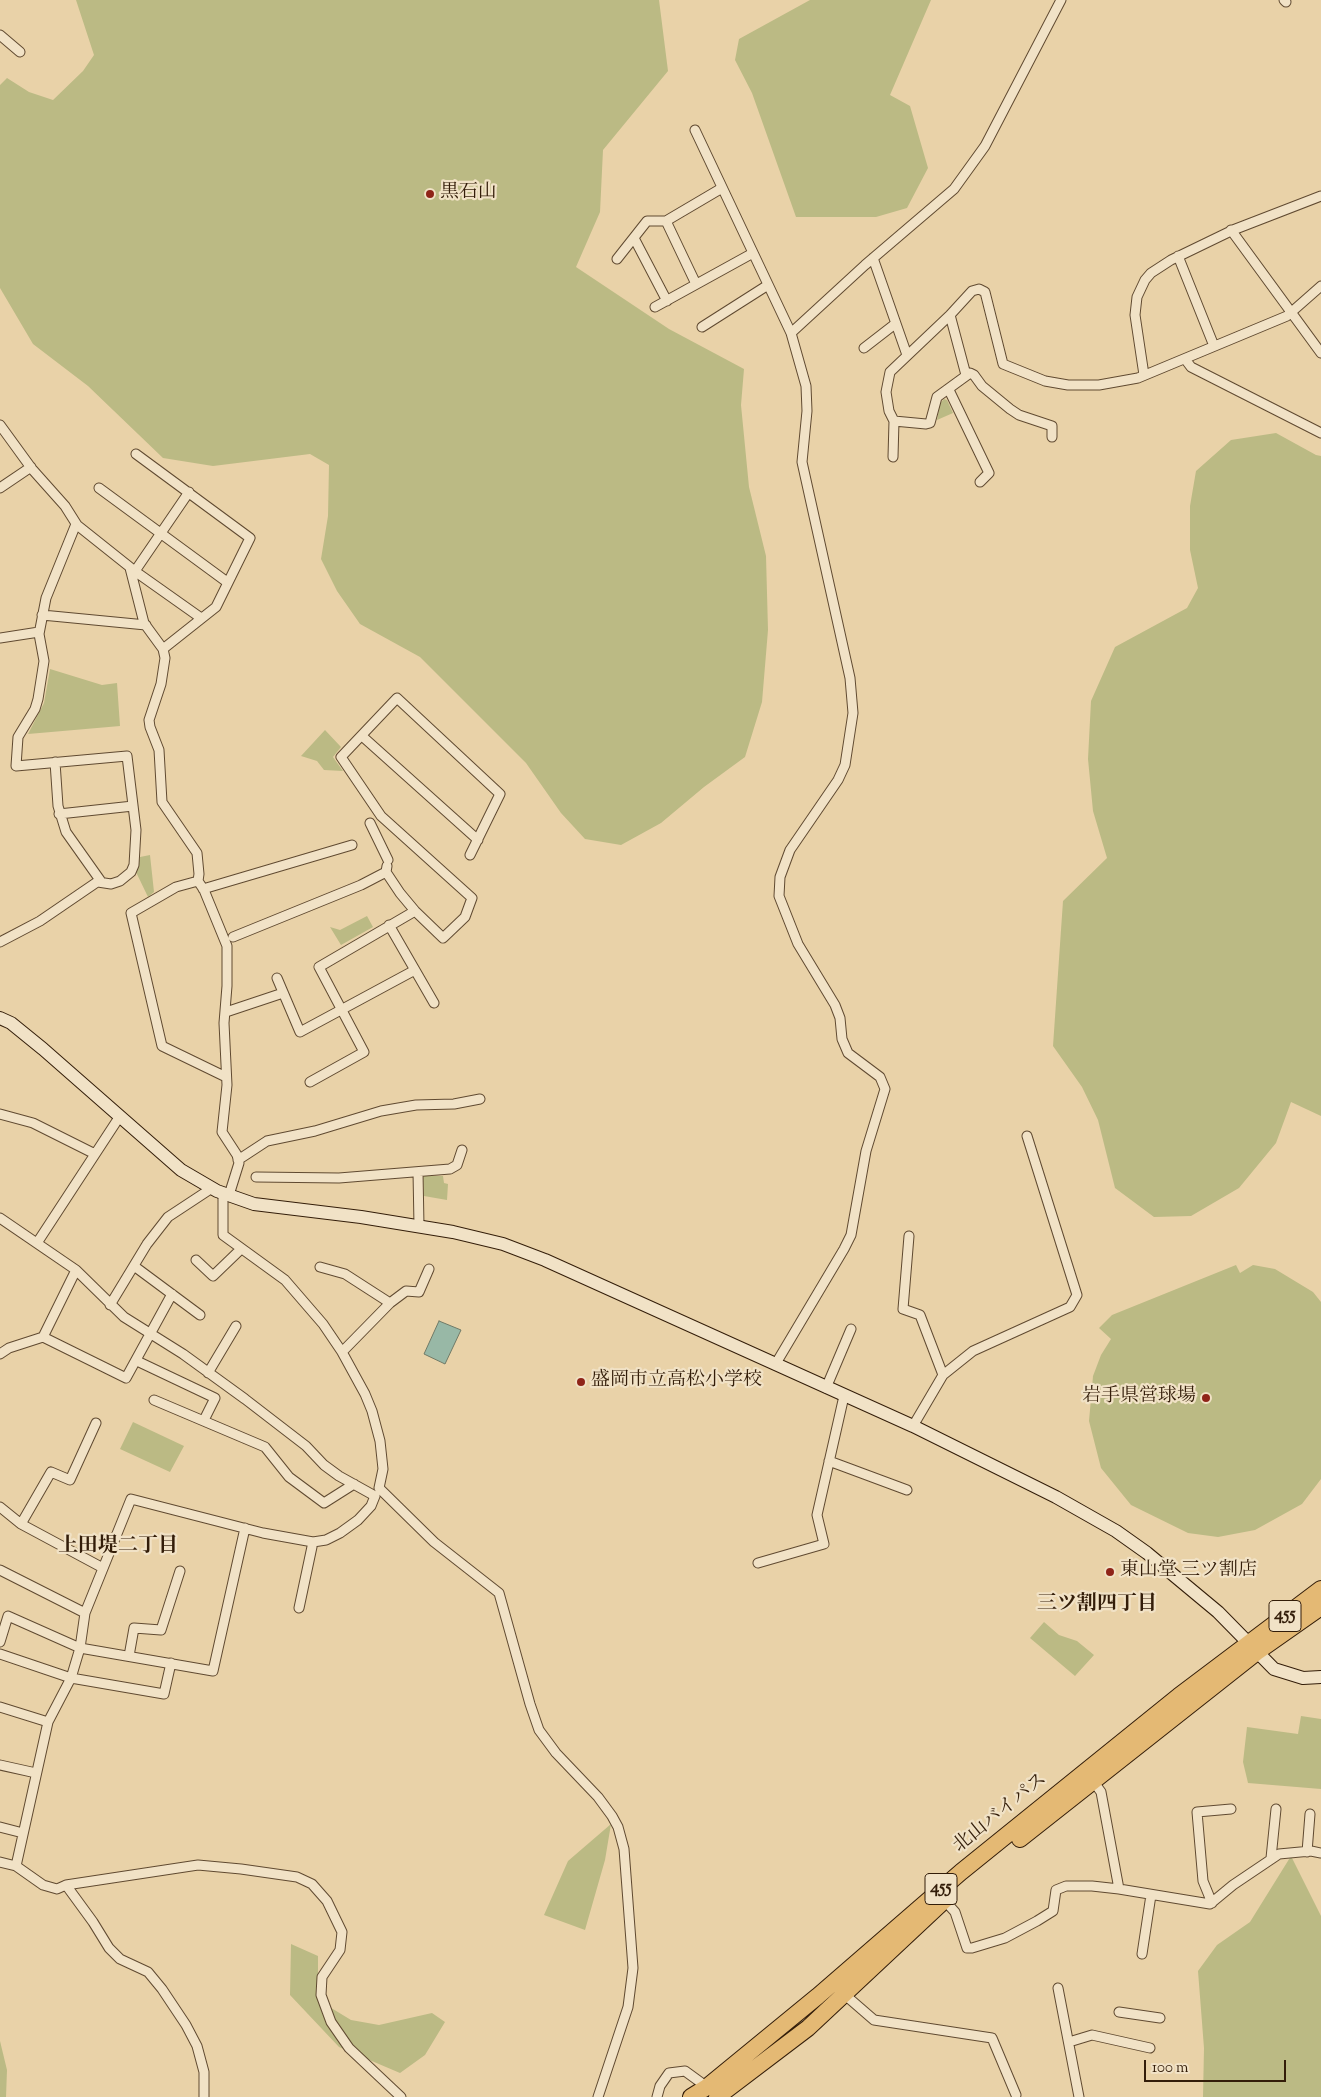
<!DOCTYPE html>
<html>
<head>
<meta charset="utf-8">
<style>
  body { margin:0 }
  #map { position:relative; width:1321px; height:2097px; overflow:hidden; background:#e9d2a8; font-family:"Sorts Mill Goudy",serif }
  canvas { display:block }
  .scale { position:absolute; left:1144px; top:2060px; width:142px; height:22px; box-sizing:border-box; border:2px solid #331d09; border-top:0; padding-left:6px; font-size:15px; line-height:18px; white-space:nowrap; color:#331d09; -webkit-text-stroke:4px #f1e2c6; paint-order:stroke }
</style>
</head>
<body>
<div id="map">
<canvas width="1321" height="2097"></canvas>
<div class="scale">100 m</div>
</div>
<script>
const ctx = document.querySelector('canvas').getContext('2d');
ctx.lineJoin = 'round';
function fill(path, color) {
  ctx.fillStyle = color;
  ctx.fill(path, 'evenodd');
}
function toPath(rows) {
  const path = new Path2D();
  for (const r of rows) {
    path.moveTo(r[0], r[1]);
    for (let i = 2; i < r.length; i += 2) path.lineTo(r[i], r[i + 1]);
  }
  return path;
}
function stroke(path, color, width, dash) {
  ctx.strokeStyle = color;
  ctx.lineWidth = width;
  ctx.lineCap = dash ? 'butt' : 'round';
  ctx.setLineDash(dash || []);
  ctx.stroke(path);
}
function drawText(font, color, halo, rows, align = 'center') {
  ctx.font = font + ' "Sorts Mill Goudy","Noto Serif JP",serif';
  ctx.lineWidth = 4.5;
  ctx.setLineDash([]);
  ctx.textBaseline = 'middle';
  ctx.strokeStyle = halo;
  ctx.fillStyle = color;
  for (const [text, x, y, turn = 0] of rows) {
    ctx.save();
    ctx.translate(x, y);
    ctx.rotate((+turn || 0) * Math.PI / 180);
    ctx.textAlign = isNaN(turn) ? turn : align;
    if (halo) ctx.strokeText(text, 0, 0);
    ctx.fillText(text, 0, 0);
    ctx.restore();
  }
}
fill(toPath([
  [76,0,659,0,668,71,603,150,600,212,576,267,669,329,744,369,741,405,749,487,766,556,768,630,762,702,745,757,704,787,661,823,621,845,585,839,561,813,526,763,420,657,360,624,337,591,321,559,328,516,329,465,310,454,213,466,163,458,88,386,33,344,0,288,0,85,7,78,29,92,53,100,83,71,94,55],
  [810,0,931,0,890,95,910,106,928,168,907,208,876,217,796,217,752,93,735,60,739,39],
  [944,399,947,400,953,413,937,420,940,403],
  [1276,433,1316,455,1321,456,1321,1116,1291,1102,1276,1143,1239,1188,1191,1216,1154,1217,1115,1188,1098,1120,1082,1087,1053,1046,1063,901,1107,858,1093,811,1088,759,1091,701,1115,647,1187,608,1198,588,1190,550,1190,506,1196,471,1231,440],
  [50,669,102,685,117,683,120,726,28,734,44,703],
  [325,730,341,747,333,757,343,771,324,770,317,761,301,756],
  [150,855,154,892,148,897,136,872,140,857],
  [367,916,373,927,341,945,330,927,340,930],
  [423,1176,443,1176,444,1183,448,1184,447,1200,424,1196],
  [1236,1265,1240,1273,1253,1265,1275,1269,1313,1292,1321,1302,1321,1479,1302,1504,1255,1530,1218,1537,1188,1533,1131,1505,1101,1468,1089,1421,1093,1376,1101,1355,1111,1339,1099,1328,1112,1315],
  [133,1422,184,1446,170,1472,120,1449],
  [1044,1622,1059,1635,1077,1641,1094,1655,1075,1676,1030,1638],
  [1301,1716,1321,1719,1321,1789,1248,1783,1243,1762,1247,1727,1298,1734],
  [611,1824,605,1860,585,1930,544,1915,568,1861],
  [1291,1856,1321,1916,1321,2097,1203,2097,1204,2048,1198,1971,1217,1945,1250,1922],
  [291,1944,318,1956,318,2000,351,2020,379,2025,432,2013,445,2022,425,2055,400,2073,339,2047,290,1995],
  [0,2041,7,2070,6,2097,0,2097]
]), '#bbba84');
const water = toPath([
  [439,1321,461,1330,445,1364,424,1354,439,1321]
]);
fill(water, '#98b8a6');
stroke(water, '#707a67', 1);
const street = toPath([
  [1284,0,1286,2],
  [0,35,20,52],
  [695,130,791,333,806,386,807,411,802,462,850,678,853,713,845,765,838,780,790,850,780,877,779,896,798,944,835,1005,840,1018,842,1039,848,1053,880,1077,885,1089,866,1151,851,1235,844,1249,775,1365],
  [666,221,722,188],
  [1231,230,1321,353],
  [634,238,667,301],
  [1178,256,1214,346],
  [873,258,907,355],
  [617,259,647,221,666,221,696,284],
  [655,307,753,253],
  [950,315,966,375],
  [702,327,768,285],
  [791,333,865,265,954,189,985,146,1061,0],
  [864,348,895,324],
  [1185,359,1191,367,1321,433],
  [1144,375,1135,315,1137,297,1145,280,1151,273,1171,260,1233,230,1321,196],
  [949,390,989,473,980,482],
  [894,421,926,424,930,423,937,397,970,373,974,375,982,386,1010,409,1019,415,1052,426,1052,437],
  [0,425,32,469,65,506,77,525,136,572,201,618],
  [136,454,250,538,216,607,163,649],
  [893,457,894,421,889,411,886,392,890,372,950,315,972,291,979,289,985,292,1003,364,1045,381,1068,385,1099,385,1138,378,1287,316,1321,286],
  [0,488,31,467],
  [99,488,227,582],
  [76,524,46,598,39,634,44,661,38,699,35,709,18,737,16,766,127,756,136,830,134,865,131,872,120,881,111,884,98,882],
  [130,568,144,623,163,649,165,658,161,684,149,720,150,727,159,750,162,802,197,853,199,874,198,881,204,890,227,946,227,986,224,1023,227,1085,222,1132,237,1155,239,1163,229,1195],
  [135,571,189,492],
  [42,615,146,625],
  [0,638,39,632],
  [362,736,478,840],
  [59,814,133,806],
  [370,823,388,860],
  [387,866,386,872,400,893,415,911,443,938,465,917,472,898,381,816,341,757,397,698,500,794,470,855],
  [198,881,176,887,131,913,162,1046,226,1077],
  [203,889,352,845],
  [389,925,434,1003],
  [233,937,361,885,386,872],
  [0,942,40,921,100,880,66,832,58,806,55,762],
  [277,978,300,1032,415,970],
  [226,1012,283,993],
  [310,1082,364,1052,319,967,415,911],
  [0,1114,33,1123,95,1154],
  [238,1160,267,1141,315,1131,381,1111,416,1105,454,1104,480,1099],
  [418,1172,419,1226],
  [256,1177,339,1178,450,1169,457,1165,462,1150],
  [223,1197,223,1235,285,1280,323,1324,342,1352,365,1394,372,1411,380,1441,383,1469,379,1488,434,1542,499,1593,530,1704,539,1730,556,1753,598,1797,612,1816,618,1827,624,1849,633,1968,628,2007,598,2097],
  [0,1218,76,1270,124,1317,183,1354,245,1399,306,1446,324,1465,339,1476,375,1496,371,1506,358,1520,340,1533,326,1540,313,1542,263,1533,131,1499,85,1613,80,1648,71,1678,48,1722,16,1866],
  [909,1236,903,1309,920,1315,943,1375],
  [37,1243,120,1116],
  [196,1260,213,1276,241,1249],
  [134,1266,200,1315],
  [320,1267,345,1274,390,1303],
  [110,1305,147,1244,168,1217,212,1188],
  [43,1337,126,1378,172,1294],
  [342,1352,390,1303,406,1291,419,1292,429,1269],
  [0,1354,9,1348,43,1337,76,1270],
  [137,1361,215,1398,204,1420],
  [208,1373,236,1326],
  [826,1388,851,1329],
  [154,1400,265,1447,289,1477,324,1503,354,1484],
  [913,1426,943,1375,973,1351,1070,1307,1077,1295,1027,1136],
  [829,1461,907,1490],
  [0,1507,21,1524,103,1568],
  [21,1524,51,1472,70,1480,96,1423],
  [758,1563,824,1544,817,1515,844,1396],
  [0,1570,85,1613],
  [299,1608,313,1542],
  [0,1642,8,1616,80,1648,213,1671,245,1528],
  [0,1654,71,1678,164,1694,171,1663],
  [129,1656,134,1628,161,1630,180,1571],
  [0,1707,48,1722],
  [0,1765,36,1773],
  [1093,1781,1101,1792,1119,1889],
  [0,1827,23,1833],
  [1307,1852,1310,1814],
  [1271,1858,1276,1809],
  [0,1862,16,1866,43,1885,57,1889,66,1885,198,1865,241,1869,297,1877,312,1884,327,1901,342,1932,340,1950,322,1977,321,1995,331,2022,349,2048,401,2097],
  [66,1885,93,1922,109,1948,120,1959,148,1972,162,1989,186,2025,197,2046,204,2072,204,2097],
  [945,1901,955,1912,967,1948,972,1948,1005,1938,1037,1921,1053,1911,1056,1890,1066,1886,1092,1886,1119,1889,1210,1904,1233,1885,1279,1854,1311,1851,1321,1853],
  [1212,1903,1203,1881,1197,1812,1231,1809],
  [1142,1954,1151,1895],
  [1058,1988,1079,2097],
  [844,1994,874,2020,992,2038,1016,2095],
  [1119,2012,1160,2018],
  [1069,2042,1092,2035,1150,2048],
  [657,2097,660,2086,669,2073,685,2071,707,2087]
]);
const secondary = toPath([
  [0,1018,11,1023,43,1049,181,1170,217,1191,254,1204,361,1217,453,1232,503,1244,545,1260,913,1426,1056,1497,1116,1531,1147,1553,1218,1612,1274,1669,1303,1678,1321,1677]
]);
const highway = toPath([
  [1020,1839,1257,1652,1321,1607],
  [691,2097,707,2087,818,1996,961,1872,1179,1696,1321,1589],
  [717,2097,808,2028,948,1897]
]);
stroke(street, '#604a31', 11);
stroke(secondary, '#331d09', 14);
stroke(highway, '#331d09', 18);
stroke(street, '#f1e2c6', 9);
stroke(secondary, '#f1e2c6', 12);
stroke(highway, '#e4b974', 16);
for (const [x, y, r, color] of [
  [430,194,5,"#8f2418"],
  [581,1382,5,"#8f2418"],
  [1206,1398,5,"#8f2418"],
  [1110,1572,5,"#8f2418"]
]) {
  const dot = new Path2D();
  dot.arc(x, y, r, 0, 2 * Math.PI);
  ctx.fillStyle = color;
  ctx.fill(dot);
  stroke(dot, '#f1e2c6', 2);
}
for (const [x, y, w] of [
  [1285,1616,32],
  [941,1889,32]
]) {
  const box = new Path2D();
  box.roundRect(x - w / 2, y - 15.5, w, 31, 4);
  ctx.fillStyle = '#f1e2c6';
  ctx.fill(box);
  stroke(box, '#331d09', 1);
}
drawText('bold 18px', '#331d09', null, [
  ["455",1285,1616],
  ["455",941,1889]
]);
drawText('19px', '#331d09', '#f1e2c6', [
  ["黒石山",440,194],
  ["盛岡市立高松小学校",591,1382],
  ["岩手県営球場",1196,1398,"right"],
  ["東山堂 三ツ割店",1120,1572]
], 'left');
drawText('19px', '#331d09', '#f1e2c6', [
  ["北山バイパス",1001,1814,-39]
]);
drawText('bold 20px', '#331d09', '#f1e2c6', [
  ["上田堤二丁目",118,1548],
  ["三ツ割四丁目",1097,1606]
]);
</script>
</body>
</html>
